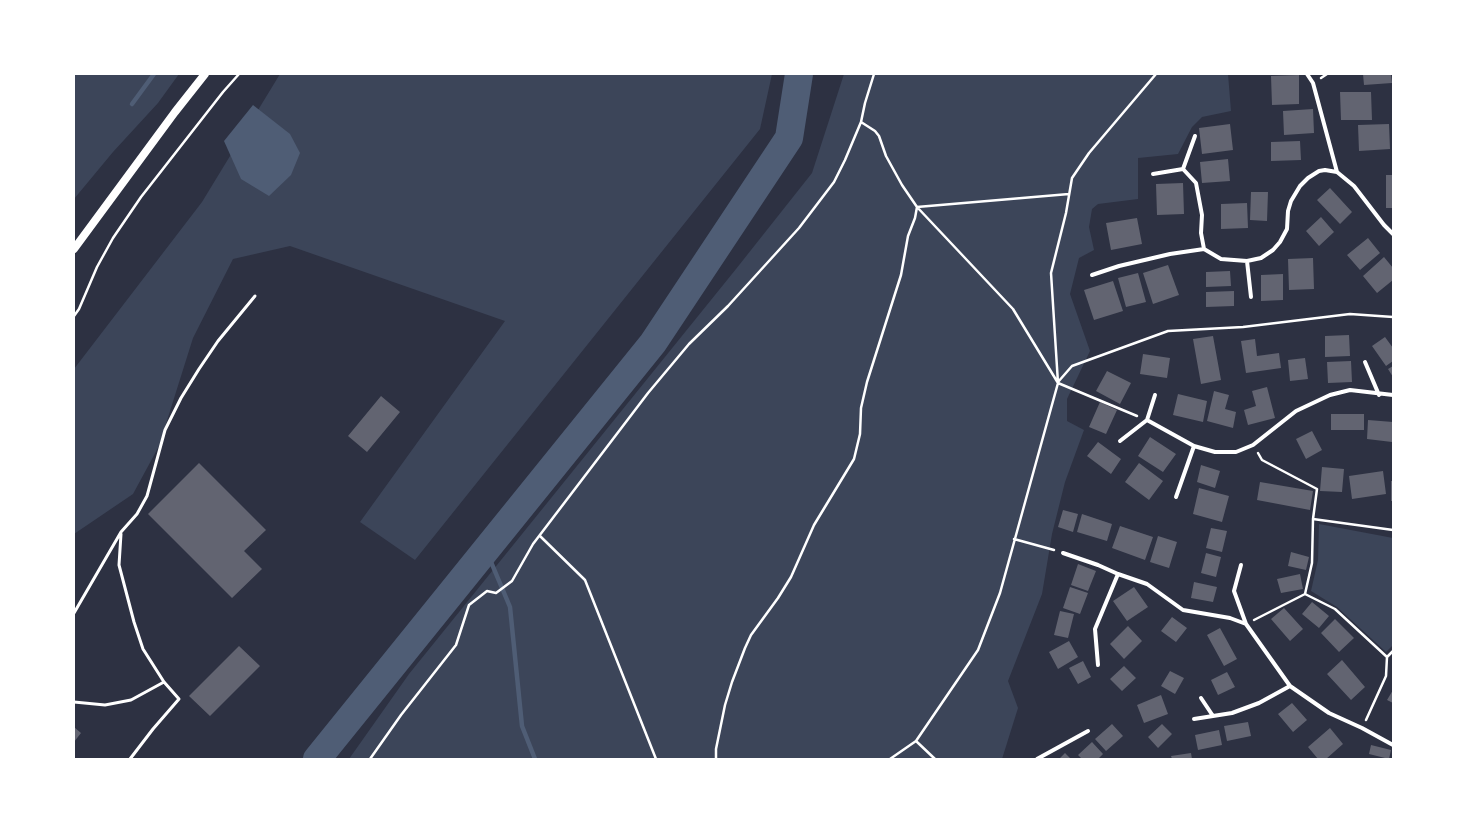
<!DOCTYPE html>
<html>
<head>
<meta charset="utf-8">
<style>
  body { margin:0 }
  #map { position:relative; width:1467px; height:833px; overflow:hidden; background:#2d3142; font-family:Lora,serif }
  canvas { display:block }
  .frame { position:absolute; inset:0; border:75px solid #fff; pointer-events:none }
</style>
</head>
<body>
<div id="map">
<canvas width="1467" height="833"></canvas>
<div class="frame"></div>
</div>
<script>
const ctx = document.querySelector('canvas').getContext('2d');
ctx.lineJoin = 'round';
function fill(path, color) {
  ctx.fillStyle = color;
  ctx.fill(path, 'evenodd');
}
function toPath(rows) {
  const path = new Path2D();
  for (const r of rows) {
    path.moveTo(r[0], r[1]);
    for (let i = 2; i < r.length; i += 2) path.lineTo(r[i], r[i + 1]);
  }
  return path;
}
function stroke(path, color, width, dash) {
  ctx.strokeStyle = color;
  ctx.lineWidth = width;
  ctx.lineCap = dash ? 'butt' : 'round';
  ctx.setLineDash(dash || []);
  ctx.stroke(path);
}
fill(toPath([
  [74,74,179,74,158,103,113,152,74,199],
  [280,74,772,74,760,129,415,560,360,522,505,321,290,246,233,259,193,338,159,446,133,494,74,534,74,369,202,202],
  [844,74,1228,74,1231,111,1202,117,1192,127,1178,154,1138,158,1138,199,1098,204,1092,209,1089,227,1094,250,1079,258,1070,294,1090,351,1067,399,1067,421,1084,430,1065,482,1052,534,1042,594,1008,681,1018,708,1002,759,349,759,409,674,736,269,812,173],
  [1319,524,1393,538,1393,645,1386,652,1337,607,1311,591,1318,560]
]), '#3c4559');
fill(toPath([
  [253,105,290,134,300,153,291,175,269,196,241,179,224,141]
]), '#4f5d75');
stroke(toPath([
  [132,104,154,74],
  [486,550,510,607,522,726,535,759]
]), '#4f5d75', 4.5);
stroke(toPath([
  [317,759,653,343,789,138,799,74]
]), '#4f5d75', 28);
fill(toPath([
  [1363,74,1391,74,1392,83,1364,85],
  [1299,75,1299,104,1272,105,1271,76],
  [1340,92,1371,92,1372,120,1341,120],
  [1313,109,1314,133,1284,135,1283,111],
  [1230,124,1233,150,1202,154,1199,128],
  [1389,124,1390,149,1359,151,1358,125],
  [1300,141,1301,160,1271,161,1271,142],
  [1228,159,1230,181,1202,183,1200,162],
  [1386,175,1393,175,1393,208,1386,208],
  [1183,183,1184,214,1157,215,1156,184],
  [1330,188,1352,212,1340,224,1317,200],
  [1251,192,1268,192,1267,221,1250,220],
  [1247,203,1248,228,1221,229,1221,204],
  [1321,217,1334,232,1319,246,1306,231],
  [1137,218,1142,244,1111,250,1106,223],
  [1368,238,1380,253,1360,270,1347,255],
  [1384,257,1393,268,1393,280,1377,293,1363,276],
  [1313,258,1314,289,1289,290,1288,259],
  [1168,265,1179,295,1153,304,1143,273],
  [1230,271,1231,286,1206,287,1206,272],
  [1138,273,1146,302,1126,307,1118,278],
  [1283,274,1283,300,1261,301,1261,275],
  [1113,281,1123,311,1094,320,1084,290],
  [1234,291,1234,306,1206,307,1206,292],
  [1349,335,1350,356,1325,357,1325,336],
  [1213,336,1221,380,1201,384,1193,339],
  [1385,337,1393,348,1393,361,1386,366,1372,346],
  [1255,339,1257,356,1279,353,1281,368,1246,373,1241,341],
  [1143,354,1170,358,1167,378,1140,374],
  [1305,358,1308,379,1290,381,1288,360],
  [1351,361,1352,382,1328,383,1327,362],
  [1393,366,1393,377,1388,369],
  [1107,371,1131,383,1120,404,1096,391],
  [1267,387,1275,418,1248,425,1244,410,1256,406,1252,391],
  [1214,391,1229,395,1225,409,1236,412,1233,428,1207,421],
  [1178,394,1207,401,1203,422,1173,415],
  [381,396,400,412,367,452,348,436],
  [1100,402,1117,410,1106,434,1089,427],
  [1331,414,1364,414,1364,430,1331,430],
  [1368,420,1393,422,1392,442,1367,439],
  [1312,431,1322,450,1306,459,1296,439],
  [1150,437,1176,454,1163,472,1138,456],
  [1098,442,1121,459,1111,474,1087,456],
  [199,463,266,530,244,551,262,569,232,598,148,514],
  [1139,463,1163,481,1149,500,1125,482],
  [1201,465,1220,471,1215,488,1197,482],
  [1322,467,1344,469,1342,492,1320,491],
  [1383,471,1386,494,1352,499,1349,476],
  [1391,481,1393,481,1393,501,1391,501],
  [1260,482,1313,491,1310,510,1257,500],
  [1199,488,1229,496,1222,522,1193,514],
  [1063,510,1078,514,1073,532,1058,527],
  [1082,514,1112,524,1107,541,1077,532],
  [1120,526,1153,537,1145,560,1112,548],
  [1211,528,1227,531,1222,552,1206,548],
  [1158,536,1177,542,1169,568,1150,562],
  [1291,552,1309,557,1306,570,1288,566],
  [1206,553,1221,557,1216,577,1201,573],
  [1078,564,1096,571,1088,591,1071,585],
  [1300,574,1303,589,1281,593,1277,579],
  [1194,582,1217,587,1213,602,1191,598],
  [1070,587,1088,593,1080,614,1063,608],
  [1134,587,1148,607,1127,621,1113,601],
  [1312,602,1329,616,1319,628,1302,614],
  [1284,608,1303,629,1290,641,1271,619],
  [1060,611,1074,614,1068,638,1054,635],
  [1172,617,1187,628,1176,642,1161,631],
  [1335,619,1354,638,1339,652,1321,633],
  [1128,626,1142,641,1124,659,1110,644],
  [1220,628,1237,659,1224,666,1207,635],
  [1069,641,1078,657,1058,669,1049,652],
  [239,646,260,666,210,716,189,696],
  [1342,660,1365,687,1351,700,1327,674],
  [1083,661,1091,677,1078,684,1069,668],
  [1124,666,1136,678,1122,691,1110,679],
  [1170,671,1184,678,1175,694,1161,686],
  [1227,672,1235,687,1218,695,1211,680],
  [1393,690,1393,703,1387,700],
  [1161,695,1168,714,1144,723,1137,705],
  [1292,703,1307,720,1293,732,1278,714],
  [1248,722,1251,736,1227,741,1224,726],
  [1112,724,1123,736,1106,751,1095,739],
  [1162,724,1172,734,1158,748,1148,737],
  [74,727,81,733,74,742],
  [1330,728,1343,744,1326,759,1318,759,1308,747],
  [1219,730,1222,745,1198,750,1195,735],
  [1092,742,1103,754,1098,759,1082,759,1078,755],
  [1371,745,1391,750,1389,759,1369,754],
  [1065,753,1071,759,1059,759],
  [1191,753,1192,759,1172,759,1171,756]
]), '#626471');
stroke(toPath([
  [1321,78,1327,74],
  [917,207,1013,309,1058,383,1137,416],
  [917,207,1069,194],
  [74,316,79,309,97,267,113,238,141,197,223,92,239,74],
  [1058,382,1072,366,1168,331,1243,327,1350,314,1393,317],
  [1258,453,1262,460,1317,489,1313,519,1312,563,1305,594],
  [1313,519,1393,530],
  [540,536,585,580,656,759],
  [1014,539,1054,550],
  [1254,620,1305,594,1335,609,1387,657,1386,676,1366,720],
  [1387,657,1393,651],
  [916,741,935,759],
  [370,759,401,715,456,645,469,605,487,591,496,593,512,581,533,544,648,393,689,344,728,306,799,228,834,182,845,160,861,122,865,103,874,74],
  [716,759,716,749,725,705,732,682,745,648,751,635,778,598,791,577,814,525,854,459,860,434,861,408,867,382,901,275,908,236,915,218,917,207,902,185,886,156,879,136,875,131,861,122],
  [890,759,916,741,978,650,1000,593,1058,383,1051,273,1066,213,1072,178,1089,153,1156,74]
]), '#fff', 2.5);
stroke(toPath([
  [121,534,119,565,134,622,143,649,164,682,179,699,153,729,130,759],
  [74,613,121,532,137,514,147,496,165,430,181,398,199,369,218,341,255,296],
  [74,702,105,705,131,700,164,682]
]), '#fff', 3);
stroke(toPath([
  [1307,74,1313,83,1337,172,1354,186,1384,225,1393,234],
  [1183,169,1195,136],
  [1153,174,1183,169,1196,183,1202,215,1201,233,1204,249,1221,259,1247,261,1261,258,1273,250,1280,242,1287,229,1288,211,1291,201,1300,186,1308,178,1319,171,1325,170,1337,172],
  [1247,261,1251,297],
  [1092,275,1119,266,1170,254,1204,249],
  [1365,362,1379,395],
  [1155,395,1147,420,1194,446,1215,452,1236,452,1253,445,1296,411,1330,395,1350,390,1393,395],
  [1120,441,1147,420],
  [1176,497,1194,446],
  [1063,553,1098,565,1118,574],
  [1241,565,1234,591,1246,624,1290,686,1329,713,1362,728,1393,745],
  [1098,665,1095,629,1118,574,1147,584,1183,610,1230,618,1246,624],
  [1201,698,1213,716],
  [1194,719,1232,713,1259,703,1290,686],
  [1037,759,1088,731]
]), '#fff', 4);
stroke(toPath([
  [74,249,175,112,205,74]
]), '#fff', 8);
</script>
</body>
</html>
